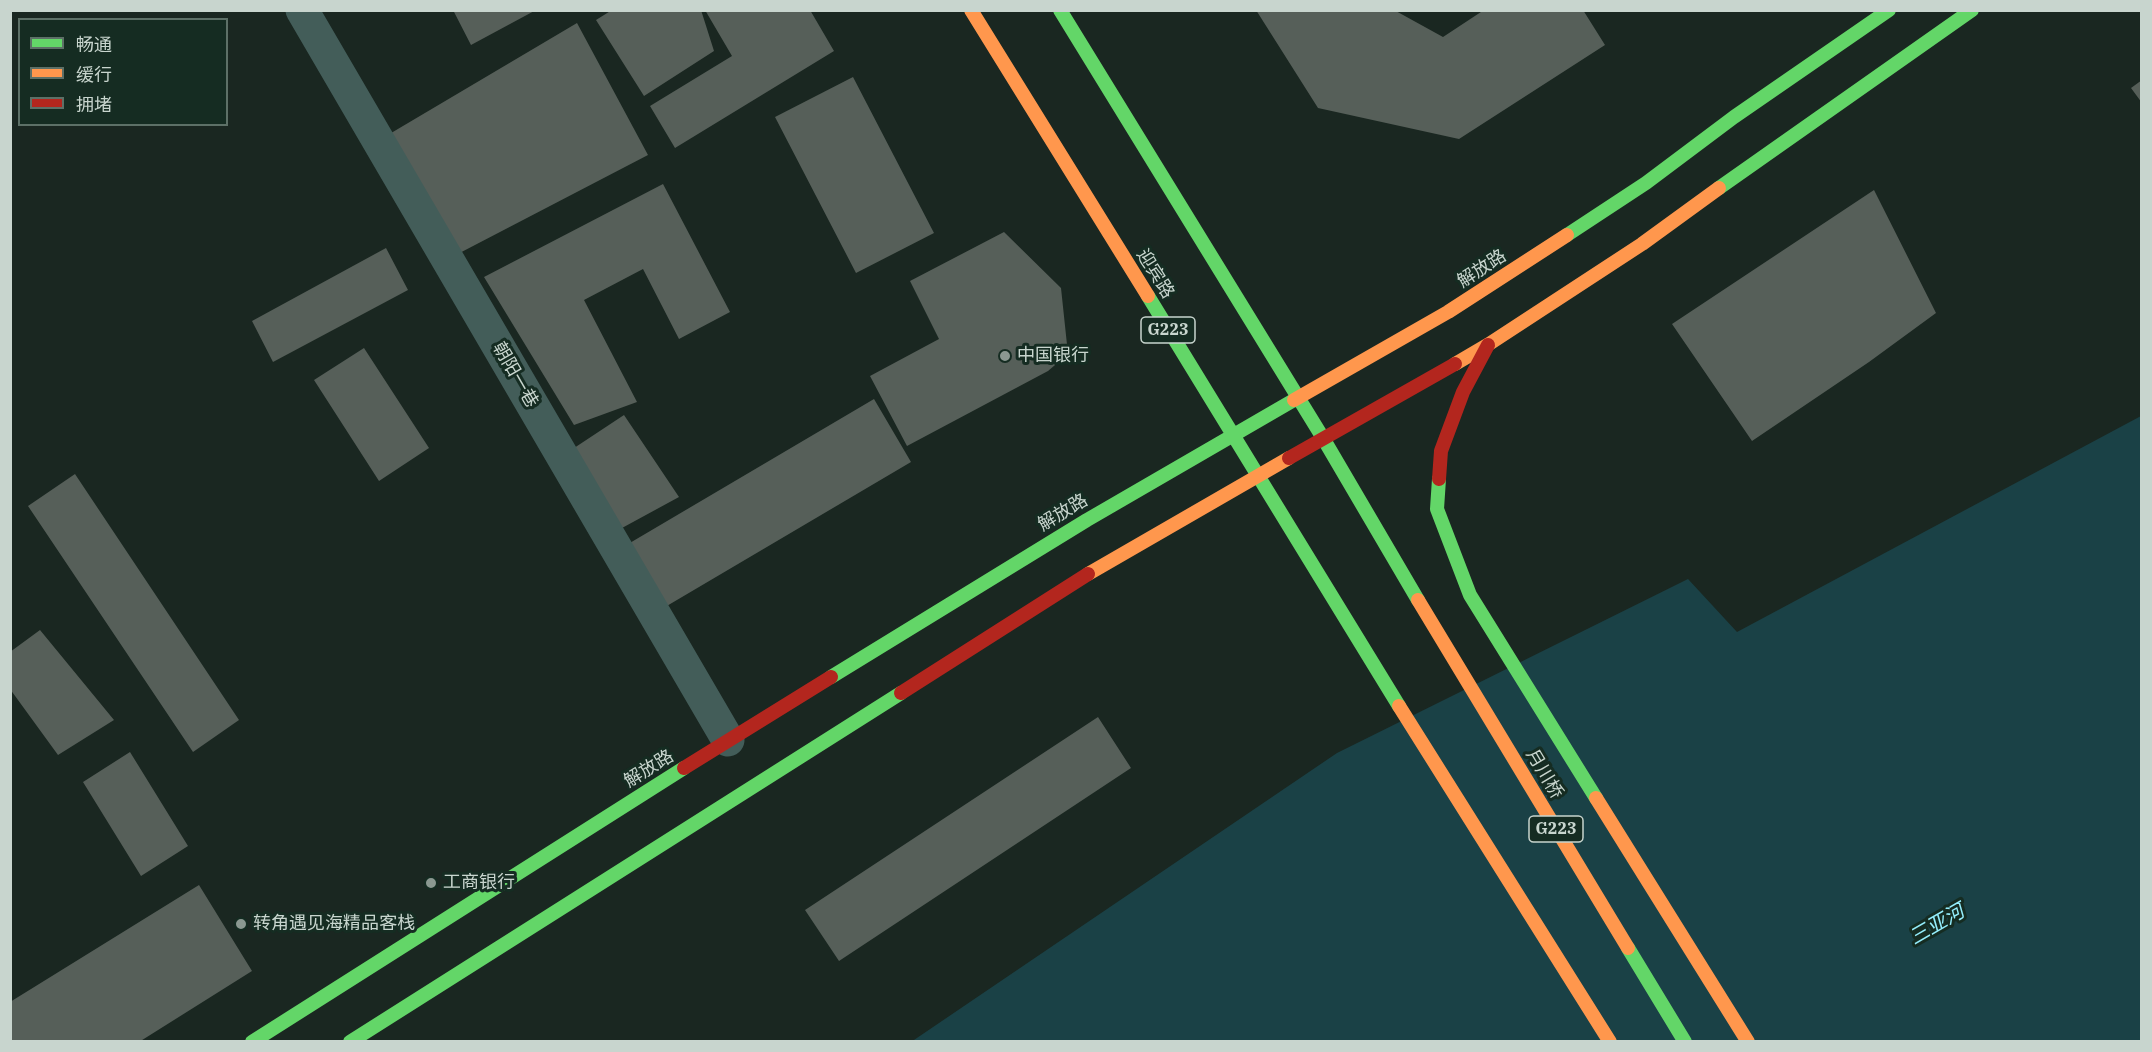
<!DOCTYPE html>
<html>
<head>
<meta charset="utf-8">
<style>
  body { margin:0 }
  #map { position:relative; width:2152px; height:1052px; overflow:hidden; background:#1a2721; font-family:"IBM Plex Serif","Noto Sans SC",serif }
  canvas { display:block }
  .frame { position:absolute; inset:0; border:12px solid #c8d5ce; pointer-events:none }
  .legend { position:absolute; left:18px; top:18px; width:210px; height:108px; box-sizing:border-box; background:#152c22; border:2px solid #5d7067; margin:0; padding:8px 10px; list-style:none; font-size:18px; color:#c8d5ce }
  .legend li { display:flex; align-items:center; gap:12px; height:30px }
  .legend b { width:30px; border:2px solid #5d7067 }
</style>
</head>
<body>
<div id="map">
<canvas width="2152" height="1052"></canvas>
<div class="frame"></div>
<ul class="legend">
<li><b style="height:8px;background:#63d668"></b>畅通</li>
<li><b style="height:8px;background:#ff974d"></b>缓行</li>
<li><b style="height:8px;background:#b3261e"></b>拥堵</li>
</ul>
</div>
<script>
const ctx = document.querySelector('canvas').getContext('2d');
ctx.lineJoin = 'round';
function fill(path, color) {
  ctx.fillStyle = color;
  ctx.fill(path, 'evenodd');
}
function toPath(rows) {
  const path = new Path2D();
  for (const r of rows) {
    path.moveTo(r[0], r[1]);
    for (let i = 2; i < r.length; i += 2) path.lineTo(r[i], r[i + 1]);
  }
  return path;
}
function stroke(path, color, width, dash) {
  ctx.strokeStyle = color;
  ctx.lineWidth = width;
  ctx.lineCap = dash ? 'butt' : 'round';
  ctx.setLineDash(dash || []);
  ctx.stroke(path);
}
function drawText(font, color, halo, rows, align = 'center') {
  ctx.font = font + ' "IBM Plex Serif","Noto Sans SC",serif';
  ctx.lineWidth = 6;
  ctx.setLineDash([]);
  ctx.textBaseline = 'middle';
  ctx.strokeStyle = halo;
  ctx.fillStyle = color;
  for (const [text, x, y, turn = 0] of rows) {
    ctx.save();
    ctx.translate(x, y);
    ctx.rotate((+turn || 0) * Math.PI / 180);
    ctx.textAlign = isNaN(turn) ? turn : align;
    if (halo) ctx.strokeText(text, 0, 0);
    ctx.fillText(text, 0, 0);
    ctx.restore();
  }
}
fill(toPath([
  [2141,416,2141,1041,911,1042,1337,753,1688,579,1737,632]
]), '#1a4146');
fill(toPath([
  [453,10,536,10,471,45],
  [612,10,701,10,714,51,644,96,596,20],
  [705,10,810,10,834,51,675,148,650,106,732,56],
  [1256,10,1394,10,1443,37,1484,10,1583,10,1605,45,1459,139,1318,108],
  [577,23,648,155,450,258,381,139],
  [853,77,934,233,856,273,775,117],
  [2142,80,2142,103,2131,88],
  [663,184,730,312,679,339,643,269,584,300,637,402,574,425,484,277],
  [1874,190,1936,313,1869,362,1752,441,1672,324],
  [1004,232,1061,288,1068,354,1048,371,907,446,870,376,939,339,910,281],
  [386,248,408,290,273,362,252,321],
  [364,348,429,448,379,481,314,380],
  [874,399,911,462,660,610,623,547],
  [624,415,679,497,622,528,562,456],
  [75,474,239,720,193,752,28,506],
  [40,630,114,720,58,755,10,689,10,652],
  [1098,717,1131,768,839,961,805,910],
  [130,752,188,846,141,876,83,782],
  [199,885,252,971,139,1042,10,1042,10,1002]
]), '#565f59');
stroke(toPath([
  [302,10,728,740]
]), '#435d59', 33);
stroke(toPath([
  [1060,10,1323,438,1418,600],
  [1719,188,1972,10],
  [1567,235,1646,183,1734,117,1889,10],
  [1148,296,1399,706],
  [1439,479,1437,509,1470,595,1596,798],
  [831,677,1087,520,1294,400],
  [1628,948,1685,1042],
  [252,1042,684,768],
  [350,1042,901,693]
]), '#63d668', 14);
stroke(toPath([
  [971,10,1148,296],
  [1455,364,1489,344,1642,244,1719,188],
  [1294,400,1448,312,1567,235],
  [1088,574,1289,458],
  [1418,600,1628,948],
  [1399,706,1610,1042],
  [1596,798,1748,1042]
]), '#ff974d', 14);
stroke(toPath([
  [1289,458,1455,364],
  [1439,479,1441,451,1463,392,1488,345],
  [901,693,1088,574],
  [684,768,831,677]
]), '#b3261e', 14);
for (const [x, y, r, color] of [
  [1005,356,6,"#8b9891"],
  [431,883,6,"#8b9891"],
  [241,924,6,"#8b9891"]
]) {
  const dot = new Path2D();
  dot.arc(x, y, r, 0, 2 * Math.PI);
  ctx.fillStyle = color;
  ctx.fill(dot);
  stroke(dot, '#152c22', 2);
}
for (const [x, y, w] of [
  [1168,330,54],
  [1556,829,54]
]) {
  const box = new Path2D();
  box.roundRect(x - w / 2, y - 13, w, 26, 4.5);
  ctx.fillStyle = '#152c22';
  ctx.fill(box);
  stroke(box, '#c8d5ce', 1.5);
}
drawText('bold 16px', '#c8d5ce', null, [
  ["G223",1168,330],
  ["G223",1556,829]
]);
drawText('18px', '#c8d5ce', '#152c22', [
  ["解放路",1482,269,-33],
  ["迎宾路",1155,274,58],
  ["朝阳一巷",515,375,60],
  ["解放路",1063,513,-31],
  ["解放路",649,769,-32],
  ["月川桥",1544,774,59]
]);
drawText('18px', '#c8d5ce', '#152c22', [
  ["中国银行",1017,356],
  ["工商银行",443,883],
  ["转角遇见海精品客栈",253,924]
], 'left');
drawText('italic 20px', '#94eefc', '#152c22', [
  ["三亚河",1937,925,-30]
]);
</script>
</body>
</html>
